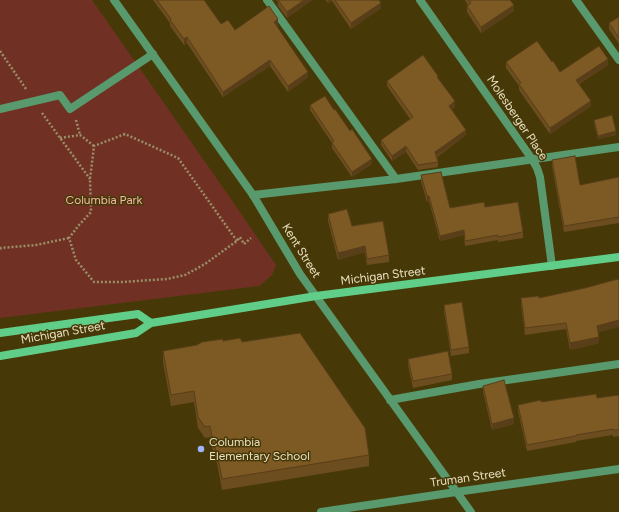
<!DOCTYPE html>
<html>
<head>
<meta charset="utf-8">
<style>
  body { margin:0 }
  canvas { display:block; background:#463907 }
</style>
</head>
<body>
<canvas width="619" height="512"></canvas>
<script>
const ctx = document.querySelector('canvas').getContext('2d');
ctx.lineJoin = 'round';
function fill(path, color) {
  ctx.fillStyle = color;
  ctx.fill(path, 'evenodd');
}
function toPath(rows) {
  const path = new Path2D();
  for (const r of rows) {
    path.moveTo(r[0], r[1]);
    for (let i = 2; i < r.length; i += 2) path.lineTo(r[i], r[i + 1]);
  }
  return path;
}
function stroke(path, color, width, dash) {
  ctx.strokeStyle = color;
  ctx.lineWidth = width;
  ctx.lineCap = dash ? 'butt' : 'round';
  ctx.setLineDash(dash || []);
  ctx.stroke(path);
}
function drawText(font, color, halo, rows, align = 'center') {
  ctx.font = font + ' Figtree,sans-serif';
  ctx.lineWidth = 3;
  ctx.setLineDash([]);
  ctx.textBaseline = 'middle';
  ctx.strokeStyle = halo;
  ctx.fillStyle = color;
  for (const [text, x, y, turn = 0] of rows) {
    ctx.save();
    ctx.translate(x, y);
    ctx.rotate((+turn || 0) * Math.PI / 180);
    ctx.textAlign = isNaN(turn) ? turn : align;
    if (halo) ctx.strokeText(text, 0, 0);
    ctx.fillText(text, 0, 0);
    ctx.restore();
  }
}
fill(toPath([
  [0,0,92,0,233,202,276,265,272,275,259,286,0,318]
]), '#703124');
stroke(toPath([
  [0,51,26,89],
  [42,113,90,179],
  [76,120,80,135],
  [60,138,80,135,94,146],
  [237,241,178,158,125,134,94,146,90,179,91,212,79,225,69,238,76,260,94,282,122,282,167,279,185,275,205,264,234,243,237,241,240,237,244,244,251,238],
  [0,249,1,248,36,245,69,238]
]), '#9a8f66', 2.5, [2, 2]);
stroke(toPath([
  [267,0,396,179],
  [576,0,619,60],
  [0,109,60,95,70,109,153,54],
  [253,195,396,179,619,147],
  [390,400,479,384,619,364]
]), '#58996d', 8);
stroke(toPath([
  [114,0,253,195,300,274,471,512],
  [420,0,532,159,537,168,540,177,552,266],
  [321,512,456,492,619,469]
]), '#58996d', 8);
stroke(toPath([
  [0,333,138,314,151,323],
  [0,356,136,333,151,323,316,296,619,257]
]), '#60ce88', 8);
fill(toPath([
  [153,0,204,0,221,24,235,30,278,25,277,26,308,77,288,92,270,66,223,97,187,43,184,45,170,26,170,23],
  [276,0,312,0,287,18,278,6,278,2],
  [326,0,379,0,381,8,351,29,332,1,328,3],
  [465,0,510,0,514,11,481,33,467,12,467,6,468,5],
  [619,17,619,44,609,29,609,23],
  [506,62,560,72,608,65,579,84,591,106,550,134,519,90,519,86,506,68],
  [438,79,455,107,452,109,466,135,437,157,438,162,438,167,418,170,406,152,392,161,381,145,381,140,410,119,387,86,387,81],
  [310,105,334,110,372,164,352,177,332,148,332,143,310,110],
  [594,120,616,135,598,139,594,123],
  [552,160,580,185,619,177,619,223,564,232,552,166],
  [421,175,450,208,485,207,523,232,523,238,498,242,498,240,465,246,464,235,440,241,429,201,427,202,421,181],
  [328,214,352,226,389,255,389,262,367,265,365,252,338,260,328,221],
  [521,298,539,298,598,332,599,343,570,350,566,329,525,335,521,305],
  [444,305,469,347,469,353,451,356,444,311],
  [223,341,242,342,369,455,369,466,222,490,217,463,214,458,210,437,205,438,198,428,194,402,171,406,163,362,163,351],
  [408,359,452,374,452,380,413,388,408,365],
  [483,386,514,424,492,430,483,392],
  [619,395,619,436,613,437,613,435,576,441,576,442,527,451,518,411,518,405,541,402,597,398]
]), '#6c4d1f');
fill(toPath([
  [304,0,312,0,287,18,287,12],
  [328,0,332,0,332,1,328,3],
  [381,3,381,8,351,29,351,23],
  [514,5,514,11,481,33,481,27],
  [278,19,278,25,274,28,274,22],
  [187,37,187,43,184,45,184,39],
  [608,59,608,65,576,85,576,80],
  [270,60,270,66,223,97,223,92],
  [308,72,308,77,288,92,288,86],
  [455,101,455,107,449,111,449,106],
  [591,101,591,106,550,134,550,128],
  [466,130,466,135,435,157,435,152],
  [616,131,616,135,598,139,598,136],
  [406,146,406,152,392,161,392,156],
  [372,159,372,164,352,177,352,172],
  [427,196,429,196,429,201,427,202],
  [464,230,464,235,440,241,440,236],
  [365,246,365,252,338,260,338,253],
  [619,320,619,327,597,333,597,326],
  [599,337,599,343,570,350,570,343],
  [514,418,514,424,492,430,492,424]
]), '#583e19');
const building = toPath([
  [157,0,204,0,221,24,228,20,235,30,269,6,278,19,274,22,308,72,288,86,270,60,223,92,187,37,184,39,170,20,171,19,157,0],
  [278,0,304,0,287,12,278,0],
  [335,0,379,0,381,3,351,23,335,0],
  [469,0,510,0,514,5,481,27,467,6,471,3,469,0],
  [619,17,619,38,609,23,619,17],
  [537,41,552,62,553,61,560,72,599,46,608,59,576,80,591,101,550,128,519,84,521,83,506,62,537,41],
  [423,55,438,76,437,77,455,101,449,106,466,130,435,152,438,162,418,165,406,146,392,156,381,140,413,117,387,81,423,55],
  [325,96,334,110,335,109,350,131,352,129,372,159,352,172,332,143,334,141,310,105,325,96],
  [612,115,616,131,598,136,594,120,612,115],
  [575,156,580,185,619,177,619,217,564,226,552,160,575,156],
  [441,172,450,208,484,202,485,207,518,202,523,232,498,237,498,235,465,241,464,230,440,236,429,196,427,196,421,175,441,172],
  [347,209,352,226,383,221,389,255,367,259,365,246,338,253,328,214,347,209],
  [618,279,619,281,619,320,597,326,599,337,570,343,566,323,525,328,521,298,539,296,539,298,585,288,618,279],
  [462,302,469,347,451,350,444,305,462,302],
  [300,333,365,428,369,455,222,479,217,452,214,447,210,426,205,427,198,417,194,391,171,395,163,351,197,345,202,342,223,339,223,341,240,338,242,342,300,333],
  [448,351,452,374,413,381,408,359,448,351],
  [504,380,514,418,492,424,483,386,504,380],
  [596,394,597,398,619,395,619,430,613,430,613,429,576,435,576,436,527,445,518,405,541,400,541,402,596,394]
]);
fill(building, '#7d5924');
stroke(building, '#583e19', 1);
for (const [x, y, r, color] of [
  [201,449,4,"#a1b3fd"]
]) {
  const dot = new Path2D();
  dot.arc(x, y, r, 0, 2 * Math.PI);
  ctx.fillStyle = color;
  ctx.fill(dot);
  stroke(dot, '#463907', 1.5);
}
drawText('12px', '#eae1c2', '#463907', [
  ["Molesberger Place",517,118,56],
  ["Kent Street",301,251,58],
  ["Michigan Street",383,276,-7],
  ["Michigan Street",63,333,-10],
  ["Truman Street",468,478,-8]
]);
drawText('12px', '#f3b8aa', '#463907', [
  ["Columbia Park",104,200]
]);
drawText('12px', '#eae1c2', '#463907', [
  ["Columbia",209,442],
  ["Elementary School",209,456]
], 'left');
</script>
</body>
</html>
